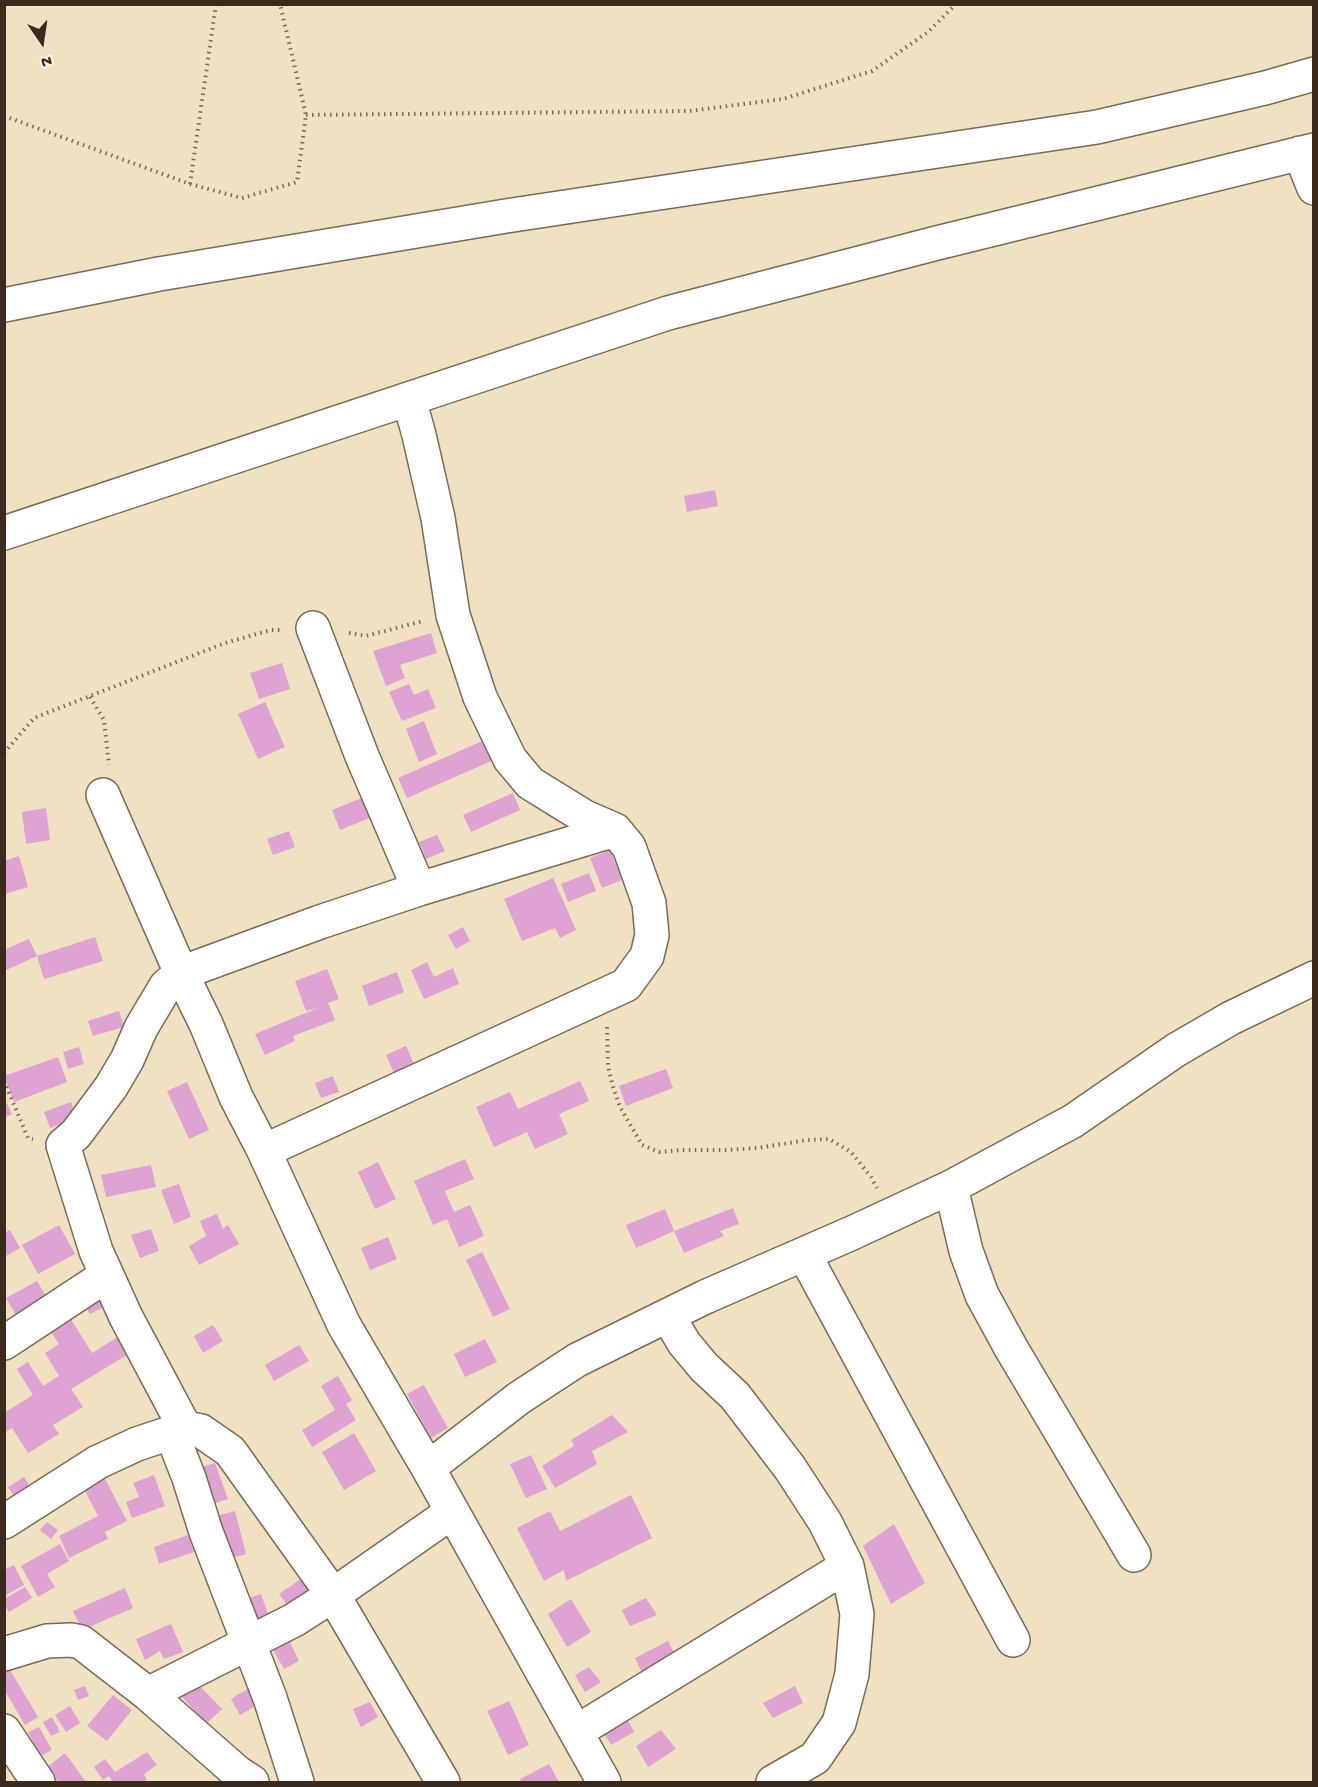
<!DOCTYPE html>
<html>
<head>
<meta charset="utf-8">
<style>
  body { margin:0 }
  #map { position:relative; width:1318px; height:1787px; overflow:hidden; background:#f0e1c2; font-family:"Gochi Hand",sans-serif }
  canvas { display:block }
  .frame { position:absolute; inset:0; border:6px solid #3b2a1e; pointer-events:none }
  .north { position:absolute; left:12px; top:12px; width:60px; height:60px; -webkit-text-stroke:4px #fbf7ec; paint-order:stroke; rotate:167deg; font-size:16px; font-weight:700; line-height:24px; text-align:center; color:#3b2a1e }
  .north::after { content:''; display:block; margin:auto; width:21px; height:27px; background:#3b2a1e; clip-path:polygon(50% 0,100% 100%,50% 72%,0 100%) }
</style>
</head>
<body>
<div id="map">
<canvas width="1318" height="1787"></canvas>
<div class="frame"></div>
<div class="north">N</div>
</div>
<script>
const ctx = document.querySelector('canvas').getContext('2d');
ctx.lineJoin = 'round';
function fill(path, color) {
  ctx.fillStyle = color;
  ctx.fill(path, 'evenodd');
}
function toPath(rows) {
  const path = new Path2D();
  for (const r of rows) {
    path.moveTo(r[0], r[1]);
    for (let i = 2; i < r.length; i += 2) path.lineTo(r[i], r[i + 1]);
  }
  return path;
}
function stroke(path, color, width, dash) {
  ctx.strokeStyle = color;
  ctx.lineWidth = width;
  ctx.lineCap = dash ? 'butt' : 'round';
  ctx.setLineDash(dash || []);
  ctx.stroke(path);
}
fill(toPath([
  [715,490,718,506,687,512,684,496],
  [431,633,437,653,400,665,405,678,386,686,373,651],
  [282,663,290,689,259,699,250,673],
  [409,684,414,695,428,689,436,708,402,721,389,692],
  [265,702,285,747,258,759,238,714],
  [424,721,437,754,419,762,406,729],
  [487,739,496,759,407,798,398,778],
  [374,793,382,813,340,830,332,810],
  [513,793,520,810,471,832,463,815],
  [46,808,50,840,26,844,22,812],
  [289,831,295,847,273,855,267,839],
  [437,835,445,851,426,859,419,842],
  [610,850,622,880,602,888,590,858],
  [19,856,28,887,4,894,4,861],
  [589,873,596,891,568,902,561,884],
  [553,878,576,930,560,938,555,928,522,941,504,899],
  [463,927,470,941,456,949,448,935],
  [95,937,103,961,44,979,37,956,4,971,4,950,29,939,37,956],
  [427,962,434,977,453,968,459,984,424,999,411,970],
  [327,969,339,999,328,1003,335,1020,293,1036,295,1041,265,1055,255,1034,320,1007,306,1011,295,981],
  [397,972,404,992,369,1006,362,986],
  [119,1011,124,1027,93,1036,88,1021],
  [406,1046,414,1064,394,1073,386,1055],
  [79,1047,84,1064,68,1069,63,1052],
  [58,1057,67,1082,14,1102,4,1076],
  [666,1069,673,1088,626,1106,619,1086],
  [333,1076,339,1092,321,1098,315,1083],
  [580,1081,589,1101,559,1114,568,1134,535,1149,527,1132,494,1147,476,1107,510,1092,518,1109],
  [187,1082,209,1130,189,1139,167,1091],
  [4,1098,12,1114,4,1118],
  [71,1102,77,1118,50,1128,44,1112],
  [465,1159,474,1179,445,1191,454,1212,470,1205,484,1236,459,1247,447,1219,433,1225,414,1181],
  [378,1162,396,1199,375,1209,358,1172],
  [151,1165,156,1187,106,1197,101,1175],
  [179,1184,191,1217,174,1224,161,1190],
  [733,1208,739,1224,720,1231,724,1236,684,1253,674,1231],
  [665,1209,674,1231,636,1248,626,1225],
  [217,1214,223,1229,228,1225,239,1244,199,1265,189,1246,206,1236,200,1221],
  [59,1225,75,1254,38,1274,22,1245],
  [151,1229,159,1251,140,1258,131,1235],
  [10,1230,20,1248,4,1257,4,1233],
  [388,1237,397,1259,370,1270,361,1248],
  [482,1252,510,1309,493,1317,466,1260],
  [37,1281,47,1298,16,1315,6,1298],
  [99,1292,106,1306,90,1314,82,1301],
  [69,1316,92,1353,129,1330,140,1347,71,1389,83,1407,53,1425,59,1434,28,1453,12,1428,4,1433,4,1413,33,1395,17,1369,28,1362,43,1386,59,1376,45,1353,59,1344,49,1329],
  [213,1325,223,1341,203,1353,194,1336],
  [485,1339,497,1362,465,1377,454,1354],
  [299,1345,309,1361,274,1381,265,1365],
  [338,1376,352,1400,346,1404,356,1420,312,1447,302,1430,335,1410,321,1386],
  [424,1385,448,1428,431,1438,407,1394],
  [612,1415,628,1432,592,1451,597,1464,555,1488,542,1466,574,1446,571,1440],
  [354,1433,376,1471,344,1490,322,1452],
  [531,1455,547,1489,526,1498,510,1464],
  [215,1463,228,1499,212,1504,199,1468],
  [154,1475,165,1506,132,1518,126,1502,139,1497,133,1483],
  [24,1477,34,1493,19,1503,8,1487],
  [104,1477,127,1521,105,1532,108,1539,69,1558,59,1536,98,1516,83,1487],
  [631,1495,652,1538,566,1581,564,1570,544,1581,517,1528,550,1511,560,1531],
  [235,1511,246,1554,229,1559,217,1516],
  [47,1522,58,1530,51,1539,40,1530],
  [894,1524,925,1583,891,1604,863,1546],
  [188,1535,194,1552,159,1564,154,1547],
  [60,1544,69,1561,47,1574,55,1587,38,1597,21,1566],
  [14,1565,24,1585,4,1596,4,1570],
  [308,1574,321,1593,292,1612,279,1594],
  [25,1587,32,1598,9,1612,4,1604,4,1599],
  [125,1588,133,1608,82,1630,73,1611],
  [261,1594,271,1623,256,1628,246,1599],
  [646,1598,657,1615,630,1626,622,1610],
  [571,1599,591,1632,567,1647,548,1614],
  [171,1624,183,1652,164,1659,160,1651,145,1660,136,1639],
  [289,1640,299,1661,284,1669,272,1648],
  [668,1641,679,1662,645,1679,635,1658],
  [589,1667,601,1682,585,1692,575,1675],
  [9,1668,38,1717,25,1725,5,1691,5,1670],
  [195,1681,222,1709,206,1724,178,1692],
  [254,1685,264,1701,240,1715,231,1699],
  [85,1686,89,1696,78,1700,74,1690],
  [795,1686,803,1703,773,1718,763,1703],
  [113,1695,132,1710,107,1741,87,1726],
  [509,1701,529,1745,508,1755,487,1711],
  [370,1702,378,1717,361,1727,353,1709],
  [70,1706,80,1723,66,1732,55,1715],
  [52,1717,60,1732,51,1736,43,1722],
  [626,1717,634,1732,611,1745,602,1730],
  [39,1727,52,1750,41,1756,28,1732],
  [661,1730,676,1749,648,1767,636,1746],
  [147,1752,157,1765,144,1774,147,1780,143,1782,113,1782,109,1776,103,1780,94,1767,105,1759,115,1772],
  [65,1753,86,1782,58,1782,47,1767],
  [549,1764,559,1782,522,1782,520,1779]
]), '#dea2d3');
const minor = toPath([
  [1300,153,1314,188],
  [4,533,668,313,933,244,1314,150],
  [313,628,362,756,419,889],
  [103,795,181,973,206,1024,236,1097,264,1151,344,1325,428,1468,604,1782],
  [264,1151,626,985,647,956,652,935,649,903,629,847,615,830,585,817,530,783,510,759,480,697,453,615,438,518,419,435,409,399],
  [951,1187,966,1251,982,1295,1011,1348,1134,1555],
  [804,1254,1013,1640],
  [668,1316,684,1343,704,1367,735,1396,790,1468,825,1522,847,1566,857,1614,852,1674,839,1723,815,1758,773,1782],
  [4,1343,107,1275],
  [185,1428,126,1317,96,1251,63,1145,76,1134,111,1087,127,1060,141,1028,166,986,181,973,320,922,419,889,615,830],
  [171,1432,189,1478,206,1532,270,1698,297,1782],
  [428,1468,519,1398,577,1360,705,1297,852,1233,951,1187,1073,1121,1176,1050,1231,1018,1314,978],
  [4,1522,98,1462,137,1444,185,1428,201,1431,230,1451,333,1595,452,1512],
  [4,1654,47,1641,71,1640,81,1642,148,1694,238,1773,252,1782],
  [148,1694,294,1620,333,1595,443,1782],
  [4,1731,38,1782],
  [576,1732,847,1566]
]);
const secondary = toPath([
  [4,305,159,274,506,216,1097,127,1265,88,1314,74]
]);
stroke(minor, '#7a6a57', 36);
stroke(secondary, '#7a6a57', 36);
stroke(toPath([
  [306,115,689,111,783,99,872,71,928,32,956,4],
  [4,116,190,184,242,198,297,182,306,115,280,4],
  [190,184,216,4],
  [349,633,366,636,423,621],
  [90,697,104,720,109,765],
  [4,753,34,718,225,643,271,630,282,630],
  [607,1027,608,1066,613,1087,620,1107,642,1145,659,1152,681,1150,726,1150,757,1148,807,1140,829,1139,851,1152,871,1177,877,1188],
  [4,1081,28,1138,33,1139]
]), '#7a6a57', 4, [1.5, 4.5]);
stroke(minor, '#fff', 33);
stroke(secondary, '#fff', 33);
</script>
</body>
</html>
